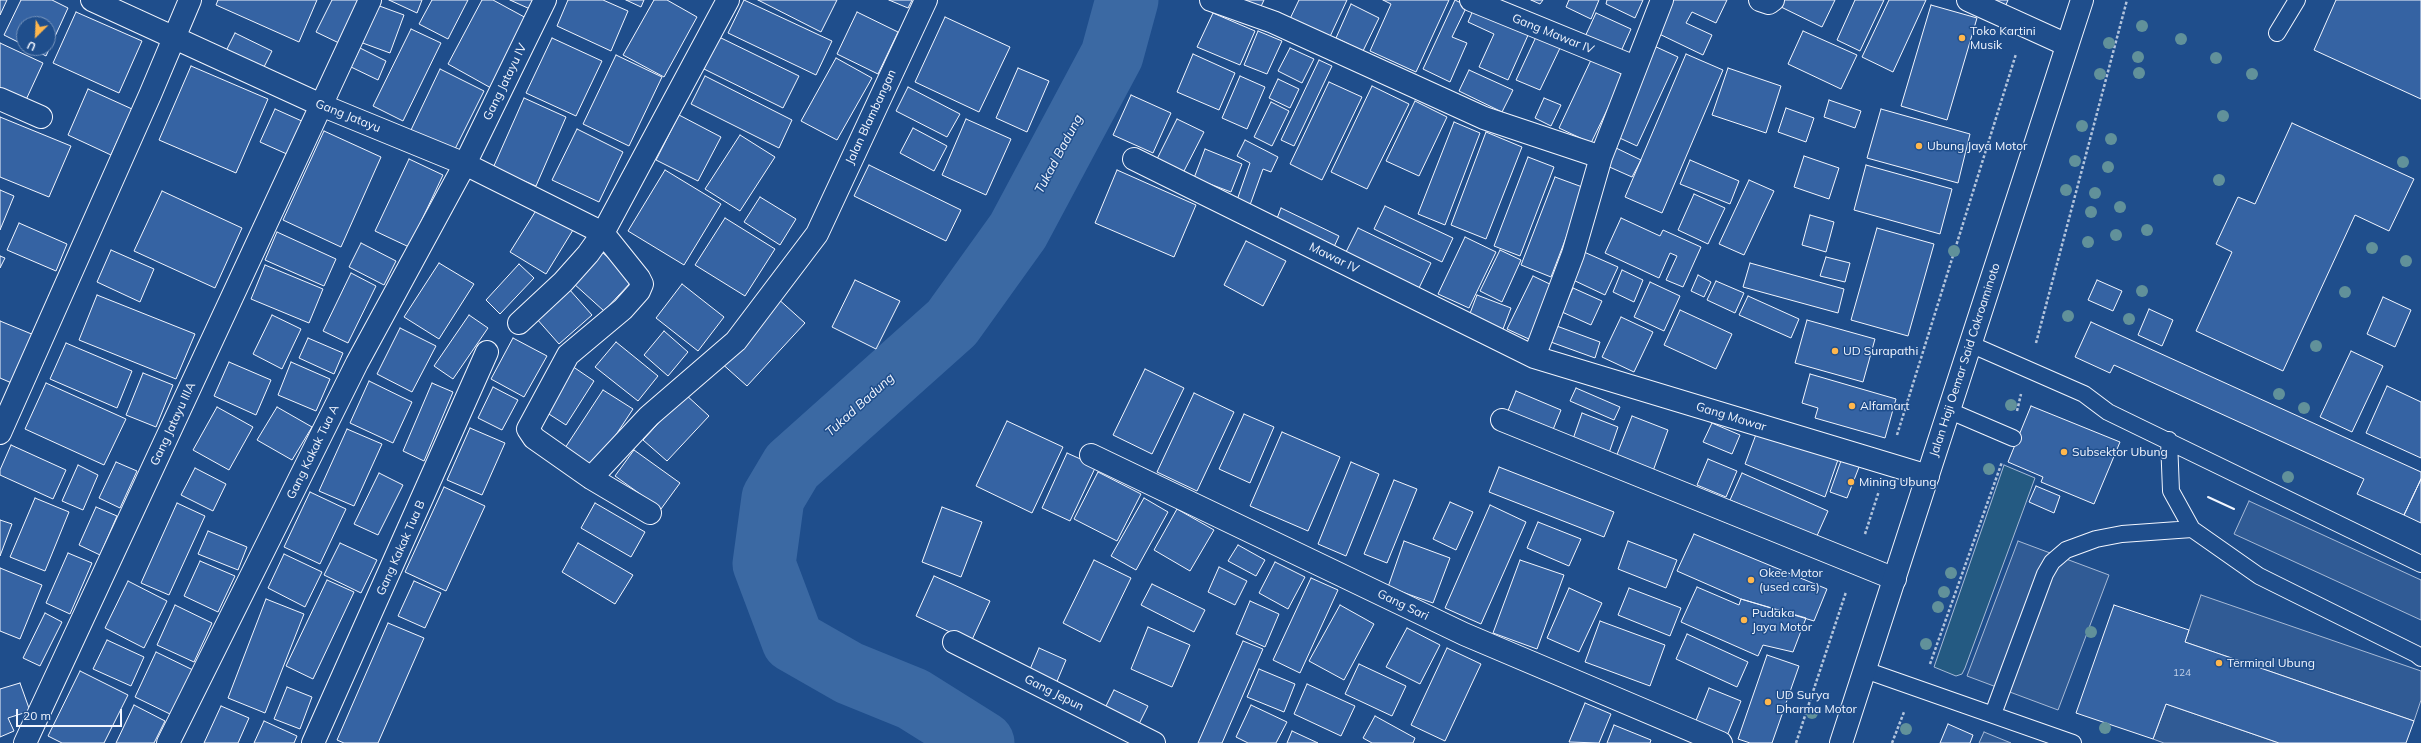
<!DOCTYPE html>
<html>
<head>
<meta charset="utf-8">
<style>
  body { margin:0 }
  #map { position:relative; width:2421px; height:743px; overflow:hidden; background:#1f4e8c; font-family:Mulish,sans-serif }
  canvas { display:block }
  .north { position:absolute; left:16px; top:16px; width:40px; height:40px; box-sizing:border-box; background:#1f4e8c; border:1px solid #7391ba; border-radius:50%; rotate:204deg; font-size:11px; font-weight:700; line-height:16px; text-align:center; color:#f2f6ff }
  .north::after { content:''; display:block; margin:auto; width:14px; height:18px; background:#ffb74d; clip-path:polygon(50% 0,100% 100%,50% 72%,0 100%) }
  .scale { position:absolute; left:16px; top:709px; width:106px; height:18px; box-sizing:border-box; border:2px solid #f2f6ff; border-top:0; padding-left:5px; font-size:12px; line-height:14px; white-space:nowrap; color:#f2f6ff; -webkit-text-stroke:3px #1f4e8c; paint-order:stroke }
</style>
</head>
<body>
<div id="map">
<canvas width="2421" height="743"></canvas>
<div class="north">U</div>
<div class="scale">20 m</div>
</div>
<script>
const ctx = document.querySelector('canvas').getContext('2d');
ctx.lineJoin = 'round';
function fill(path, color) {
  ctx.fillStyle = color;
  ctx.fill(path, 'evenodd');
}
function toPath(rows) {
  const path = new Path2D();
  for (const r of rows) {
    path.moveTo(r[0], r[1]);
    for (let i = 2; i < r.length; i += 2) path.lineTo(r[i], r[i + 1]);
  }
  return path;
}
function stroke(path, color, width, dash) {
  ctx.strokeStyle = color;
  ctx.lineWidth = width;
  ctx.lineCap = dash ? 'butt' : 'round';
  ctx.setLineDash(dash || []);
  ctx.stroke(path);
}
function drawText(font, color, halo, rows, align = 'center') {
  ctx.font = font + ' Mulish,sans-serif';
  ctx.lineWidth = 3;
  ctx.setLineDash([]);
  ctx.textBaseline = 'middle';
  ctx.strokeStyle = halo;
  ctx.fillStyle = color;
  for (const [text, x, y, turn = 0] of rows) {
    ctx.save();
    ctx.translate(x, y);
    ctx.rotate((+turn || 0) * Math.PI / 180);
    ctx.textAlign = isNaN(turn) ? turn : align;
    if (halo) ctx.strokeText(text, 0, 0);
    ctx.fillText(text, 0, 0);
    ctx.restore();
  }
}
const green = toPath([
  [2004,465,2035,478,1965,668,1962,674,1956,676,1934,667,2004,465]
]);
fill(green, '#245a82');
stroke(green, '#a8bbd7', 1);
const parking = toPath([
  [2249,501,2421,580,2421,620,2234,534,2249,501],
  [2018,541,2109,575,2058,710,1967,676,2018,541],
  [2201,595,2421,671,2421,700,2414,721,2185,642,2201,595],
  [2166,704,2279,743,2164,743,2153,739,2166,704],
  [1984,732,2011,743,1979,743,1984,732]
]);
fill(parking, '#305b95');
stroke(parking, '#a8bbd7', 1);
stroke(toPath([
  [983,743,913,699,849,673,793,641,764,564,773,498,792,466,952,323,1018,231,1112,55,1127,0]
]), '#3b69a3', 63);
const building = toPath([
  [0,0,7,0,0,15,0,0],
  [21,0,52,0,68,8,46,56,31,48,48,48,48,24,24,24,24,45,4,35,21,0],
  [218,0,317,0,299,42,216,5,218,0],
  [332,0,361,0,339,43,316,32,332,0],
  [389,0,422,0,417,13,389,0],
  [432,0,468,0,448,39,419,24,432,0],
  [482,0,493,0,528,19,491,88,448,64,482,0],
  [510,0,533,0,530,9,510,0],
  [568,0,603,0,628,11,611,51,557,26,568,0],
  [626,0,644,0,641,7,626,0],
  [654,0,667,0,697,17,664,77,623,55,654,0],
  [744,0,832,41,816,75,728,33,744,0],
  [758,0,837,0,821,32,758,0],
  [889,0,912,0,908,8,889,0],
  [1238,0,1264,0,1257,15,1238,0],
  [1299,0,1347,0,1327,43,1287,25,1299,0],
  [1383,0,1449,0,1416,72,1370,51,1391,4,1383,0],
  [1455,0,1467,6,1452,37,1467,43,1450,82,1423,69,1455,0],
  [1531,0,1543,0,1540,4,1531,0],
  [1569,0,1599,0,1591,19,1566,7,1569,0],
  [1607,0,1643,0,1635,18,1606,4,1607,0],
  [1668,0,1727,0,1716,23,1692,12,1686,23,1712,35,1703,55,1653,31,1668,0],
  [1782,0,1835,0,1822,27,1779,6,1782,0],
  [1855,0,1884,0,1860,51,1837,40,1855,0],
  [1889,0,1926,0,1893,72,1862,57,1889,0],
  [1975,0,2008,0,2003,12,1975,0],
  [2336,0,2421,0,2421,99,2314,50,2336,0],
  [374,4,404,15,390,53,360,42,374,4],
  [1351,4,1379,18,1363,51,1336,38,1351,4],
  [1931,5,1977,18,1947,120,1901,106,1931,5],
  [1474,8,1529,33,1508,80,1479,67,1494,34,1468,22,1474,8],
  [76,12,142,41,119,93,53,63,76,12],
  [857,12,898,32,878,74,837,54,857,12],
  [1213,13,1255,31,1240,65,1197,47,1213,13],
  [1596,13,1631,29,1618,58,1583,41,1596,13],
  [945,17,1010,47,979,112,915,82,945,17],
  [411,29,441,43,403,121,373,106,411,29],
  [1258,31,1282,41,1267,74,1244,65,1258,31],
  [1803,31,1857,55,1841,89,1788,64,1803,31],
  [235,33,272,51,262,71,225,53,235,33],
  [719,37,799,76,783,108,704,69,719,37],
  [1536,37,1560,48,1540,90,1516,80,1536,37],
  [552,38,602,61,576,116,526,93,552,38],
  [0,43,43,63,25,102,0,91,0,43],
  [1652,45,1678,57,1637,146,1611,134,1652,45],
  [360,48,386,61,378,80,351,67,360,48],
  [1290,48,1314,59,1302,83,1278,71,1290,48],
  [1193,54,1235,73,1219,110,1177,92,1193,54],
  [1686,54,1723,70,1662,213,1625,197,1686,54],
  [616,55,662,77,629,146,583,124,616,55],
  [836,58,872,78,837,140,801,121,836,58],
  [1319,60,1332,66,1294,146,1281,140,1319,60],
  [1591,60,1624,75,1591,143,1559,128,1591,60],
  [191,66,268,99,236,173,159,140,191,66],
  [1018,68,1049,81,1027,132,996,118,1018,68],
  [1728,68,1781,86,1766,133,1712,115,1728,68],
  [440,69,484,91,454,151,411,130,440,69],
  [1469,70,1513,90,1502,112,1459,91,1469,70],
  [705,76,792,120,779,148,691,104,705,76],
  [1240,76,1265,87,1247,129,1222,118,1240,76],
  [1278,79,1299,89,1290,108,1269,98,1278,79],
  [1329,82,1362,97,1322,180,1290,164,1329,82],
  [1372,86,1409,104,1367,189,1331,172,1372,86],
  [908,87,960,114,947,137,896,111,908,87],
  [88,89,132,109,111,155,68,135,88,89],
  [1131,95,1171,113,1153,153,1113,135,1131,95],
  [524,98,566,117,536,186,493,168,524,98],
  [1544,98,1561,105,1551,126,1535,118,1544,98],
  [1829,100,1861,111,1855,128,1824,117,1829,100],
  [1415,101,1447,117,1419,176,1386,161,1415,101],
  [1271,102,1289,111,1272,146,1254,137,1271,102],
  [1786,108,1814,118,1806,142,1778,132,1786,108],
  [275,109,304,122,289,155,260,142,275,109],
  [1881,109,1970,134,1958,183,1867,158,1881,109],
  [679,115,721,137,698,181,656,160,679,115],
  [0,117,71,146,49,197,0,177,0,117],
  [966,119,1011,139,986,195,942,175,966,119],
  [1177,119,1204,132,1183,173,1157,159,1177,119],
  [1454,122,1480,133,1445,225,1418,214,1454,122],
  [2292,123,2414,179,2389,231,2355,215,2283,371,2196,331,2232,252,2216,244,2238,197,2255,204,2292,123],
  [913,128,947,146,934,171,900,153,913,128],
  [577,129,623,152,599,202,552,180,577,129],
  [324,131,381,157,341,247,283,220,324,131],
  [1486,132,1522,147,1486,239,1451,225,1486,132],
  [740,135,775,157,740,211,705,189,740,135],
  [1245,140,1278,157,1271,172,1263,169,1250,205,1237,200,1250,163,1237,156,1245,140],
  [1614,147,1641,160,1632,177,1605,165,1614,147],
  [1205,149,1242,164,1231,192,1194,178,1205,149],
  [1804,156,1839,168,1829,199,1794,187,1804,156],
  [1528,157,1554,167,1520,256,1494,246,1528,157],
  [409,159,443,175,409,247,375,231,409,159],
  [1690,160,1739,181,1730,204,1680,184,1690,160],
  [869,165,961,210,946,241,854,196,869,165],
  [1866,165,1952,189,1940,234,1854,210,1866,165],
  [665,170,721,204,684,265,628,231,665,170],
  [1117,170,1196,205,1174,257,1095,223,1117,170],
  [1555,177,1585,188,1551,277,1521,265,1555,177],
  [1749,180,1774,191,1744,255,1719,244,1749,180],
  [0,190,14,196,0,230,0,190],
  [162,191,242,228,215,288,134,251,162,191],
  [1694,194,1725,208,1708,244,1678,230,1694,194],
  [760,197,796,219,780,245,744,222,760,197],
  [1385,206,1453,238,1442,262,1374,229,1385,206],
  [1281,208,1339,236,1333,249,1276,221,1281,208],
  [537,209,573,230,546,274,510,252,537,209],
  [1810,215,1834,222,1826,252,1802,245,1810,215],
  [725,218,775,249,745,296,695,265,725,218],
  [1621,218,1660,236,1663,230,1701,247,1683,287,1666,280,1677,256,1670,253,1659,278,1605,253,1621,218],
  [19,223,67,244,56,271,7,250,19,223],
  [1358,228,1431,263,1419,288,1346,252,1358,228],
  [1877,228,1934,244,1908,336,1851,320,1877,228],
  [277,232,336,259,324,286,265,260,277,232],
  [1465,237,1496,252,1469,308,1438,294,1465,237],
  [1246,241,1286,261,1263,306,1224,285,1246,241],
  [361,243,396,261,384,285,349,267,361,243],
  [111,250,154,269,140,302,97,282,111,250],
  [1500,250,1521,260,1502,302,1480,291,1500,250],
  [602,252,633,280,604,311,573,283,602,252],
  [1584,252,1618,267,1605,295,1571,279,1584,252],
  [0,256,5,258,0,268,0,256],
  [1826,257,1850,263,1845,282,1820,276,1826,257],
  [439,263,474,284,439,339,404,317,439,263],
  [1750,263,1844,289,1838,313,1743,287,1750,263],
  [519,264,534,278,500,314,486,300,519,264],
  [265,265,323,289,309,323,251,299,265,265],
  [1622,270,1643,280,1634,302,1613,292,1622,270],
  [351,273,376,286,348,343,323,331,351,273],
  [1698,275,1711,282,1704,297,1691,291,1698,275],
  [1533,276,1556,287,1531,340,1507,329,1533,276],
  [855,280,900,301,876,349,832,327,855,280],
  [2097,280,2122,291,2113,311,2088,300,2097,280],
  [1716,281,1744,293,1735,313,1707,300,1716,281],
  [1650,282,1680,296,1664,331,1634,317,1650,282],
  [682,284,724,317,698,351,656,318,682,284],
  [1573,288,1602,301,1591,325,1562,312,1573,288],
  [569,289,592,315,559,344,536,318,569,289],
  [97,295,195,334,176,379,79,340,97,295],
  [1477,295,1511,308,1503,329,1469,316,1477,295],
  [1748,296,1799,319,1791,338,1739,315,1748,296],
  [776,297,805,323,747,386,719,361,776,297],
  [2383,297,2411,310,2395,347,2367,334,2383,297],
  [2149,309,2173,320,2162,346,2138,335,2149,309],
  [1680,310,1732,334,1716,369,1664,345,1680,310],
  [272,315,301,329,282,369,253,354,272,315],
  [469,315,488,328,453,379,434,366,469,315],
  [1621,317,1653,332,1634,372,1602,357,1621,317],
  [1807,320,1875,339,1863,382,1795,363,1807,320],
  [0,321,34,335,14,384,0,378,0,321],
  [2091,322,2421,472,2421,479,2404,515,2357,494,2364,479,2114,365,2110,373,2075,357,2091,322],
  [1554,325,1600,342,1595,358,1548,341,1554,325],
  [400,328,436,346,412,392,377,374,400,328],
  [664,331,688,352,668,376,644,355,664,331],
  [308,338,343,353,334,374,299,358,308,338],
  [513,338,547,356,524,397,491,379,513,338],
  [616,342,658,376,638,401,595,367,616,342],
  [66,343,132,371,117,408,50,379,66,343],
  [2351,351,2383,366,2352,432,2320,417,2351,351],
  [229,362,271,380,256,415,214,396,229,362],
  [291,362,330,379,316,411,278,395,291,362],
  [569,364,594,381,566,425,541,409,569,364],
  [1145,369,1184,388,1152,454,1113,435,1145,369],
  [143,373,173,385,156,427,126,415,143,373],
  [1810,374,1896,399,1885,438,1815,418,1818,408,1802,403,1810,374],
  [369,381,412,402,393,443,350,423,369,381],
  [46,383,126,419,104,465,25,429,46,383],
  [432,383,453,392,424,461,403,451,432,383],
  [2387,386,2421,402,2421,458,2366,433,2387,386],
  [493,387,518,400,502,430,478,418,493,387],
  [1576,388,1620,407,1614,420,1570,401,1576,388],
  [603,390,633,409,594,468,565,448,603,390],
  [1516,391,1561,410,1550,437,1505,418,1516,391],
  [1194,393,1234,412,1197,491,1157,472,1194,393],
  [685,394,709,416,667,461,643,440,685,394],
  [2031,406,2120,442,2094,504,2041,482,2043,477,2008,462,2031,406],
  [217,407,253,427,229,470,193,450,217,407],
  [277,407,312,427,292,460,257,440,277,407],
  [1582,413,1618,427,1609,453,1573,439,1582,413],
  [1244,414,1274,427,1250,483,1219,469,1244,414],
  [1632,416,1668,430,1653,471,1616,457,1632,416],
  [1007,421,1063,447,1032,513,976,486,1007,421],
  [1712,423,1740,435,1732,454,1703,442,1712,423],
  [470,428,505,443,482,495,447,480,470,428],
  [347,429,382,444,354,506,319,491,347,429],
  [1758,429,1840,454,1825,497,1745,464,1758,429],
  [1282,432,1340,457,1308,531,1250,506,1282,432],
  [11,445,66,470,53,499,0,475,0,470,11,445],
  [634,450,680,483,661,509,615,476,634,450],
  [1067,453,1096,466,1070,521,1042,508,1067,453],
  [1843,455,1861,462,1847,498,1830,492,1843,455],
  [1708,459,1737,471,1726,497,1697,485,1708,459],
  [116,462,137,471,120,508,99,498,116,462],
  [1351,462,1379,474,1346,556,1318,544,1351,462],
  [78,465,98,475,83,510,62,501,78,465],
  [1499,467,1614,512,1604,537,1489,492,1499,467],
  [195,468,226,484,213,511,181,495,195,468],
  [1098,472,1141,494,1117,541,1074,519,1098,472],
  [379,473,403,485,378,535,354,524,379,473],
  [1742,473,1828,511,1816,538,1730,500,1742,473],
  [2421,479,2421,523,2404,515,2421,479],
  [1394,480,1417,489,1387,563,1364,554,1394,480],
  [2036,486,2060,496,2054,513,2029,502,2036,486],
  [444,487,485,506,446,591,405,572,444,487],
  [310,492,346,509,320,564,284,547,310,492],
  [35,498,69,512,45,571,10,557,35,498],
  [1144,498,1168,512,1136,570,1111,556,1144,498],
  [1450,502,1473,512,1456,550,1433,539,1450,502],
  [177,503,205,516,169,595,141,583,177,503],
  [595,503,645,532,631,557,581,528,595,503],
  [1490,505,1526,522,1481,624,1445,608,1490,505],
  [96,507,117,516,100,555,79,545,96,507],
  [942,507,982,522,961,577,922,562,942,507],
  [1177,509,1214,530,1190,571,1154,550,1177,509],
  [0,520,12,524,0,556,0,520],
  [1538,522,1581,539,1569,566,1527,548,1538,522],
  [208,531,247,547,238,570,198,554,208,531],
  [1694,534,1827,589,1814,621,1741,599,1677,571,1694,534],
  [1404,541,1450,558,1433,603,1388,587,1404,541],
  [1628,541,1677,560,1666,588,1618,569,1628,541],
  [340,543,377,560,361,593,324,575,340,543],
  [578,543,633,575,615,604,562,572,578,543],
  [1238,545,1265,560,1256,576,1228,561,1238,545],
  [68,553,92,563,70,614,46,603,68,553],
  [284,554,322,572,305,607,268,588,284,554],
  [1094,560,1131,578,1100,642,1063,623,1094,560],
  [1520,560,1564,575,1537,649,1493,633,1520,560],
  [200,561,235,576,218,612,184,596,200,561],
  [1275,562,1305,577,1288,609,1259,593,1275,562],
  [1219,567,1247,581,1235,605,1208,592,1219,567],
  [0,568,42,585,20,639,0,631,0,568],
  [934,576,990,601,971,642,916,616,934,576],
  [1311,578,1338,590,1300,673,1273,660,1311,578],
  [327,580,354,592,313,679,286,666,327,580],
  [128,581,167,601,144,648,105,628,128,581],
  [414,581,441,593,425,628,398,616,414,581],
  [1152,584,1205,610,1194,632,1141,605,1152,584],
  [1697,587,1739,605,1741,599,1806,618,1793,652,1763,645,1758,656,1681,622,1697,587],
  [1569,588,1602,603,1579,652,1547,638,1569,588],
  [1629,588,1681,608,1670,636,1618,615,1629,588],
  [266,599,304,614,265,713,228,698,266,599],
  [1250,601,1279,614,1265,647,1236,634,1250,601],
  [175,605,212,623,194,662,157,645,175,605],
  [1340,605,1374,624,1344,680,1309,661,1340,605],
  [2114,605,2189,630,2185,642,2414,721,2406,743,2279,743,2166,704,2153,739,2076,713,2114,605],
  [45,613,62,622,40,666,23,658,45,613],
  [1600,621,1665,645,1650,686,1585,662,1600,621],
  [388,623,424,638,378,743,344,743,337,740,388,623],
  [1148,627,1190,645,1172,687,1131,669,1148,627],
  [1407,628,1440,645,1420,684,1386,667,1407,628],
  [1687,634,1748,662,1737,687,1676,659,1687,634],
  [107,640,144,657,131,686,93,669,107,640],
  [1243,641,1263,649,1222,743,1198,743,1243,641],
  [1039,648,1066,660,1055,686,1028,674,1039,648],
  [1447,648,1481,664,1445,741,1411,725,1447,648],
  [156,652,193,670,172,715,135,697,156,652],
  [1767,655,1799,666,1772,743,1750,743,1738,739,1767,655],
  [1359,664,1406,686,1392,716,1345,694,1359,664],
  [1259,669,1295,684,1284,712,1247,697,1259,669],
  [80,671,128,695,104,743,62,743,48,736,80,671],
  [20,683,30,711,8,718,14,731,0,737,0,689,20,683],
  [1307,684,1355,706,1341,736,1294,714,1307,684],
  [287,687,312,697,300,729,274,719,287,687],
  [1709,688,1741,701,1727,736,1695,723,1709,688],
  [1114,690,1148,706,1138,726,1104,710,1114,690],
  [1585,703,1611,714,1599,743,1569,742,1585,703],
  [134,705,165,721,154,743,116,743,134,705],
  [1251,705,1287,722,1276,743,1248,743,1236,737,1251,705],
  [221,706,249,718,238,743,204,743,221,706],
  [1375,716,1415,738,1413,743,1372,743,1363,738,1375,716],
  [264,721,297,736,294,743,254,743,264,721],
  [1948,724,1973,735,1970,743,1940,743,1948,724],
  [1614,725,1651,740,1650,743,1607,743,1614,725],
  [1292,731,1318,743,1287,743,1292,731]
]);
fill(building, '#3563a3');
stroke(building, '#f2f6ff', 1);
const service = toPath([
  [2277,33,2297,0],
  [1970,344,2084,394,2108,412,2421,564],
  [1950,411,2013,438],
  [2169,440,2171,491,2192,529,2259,576,2416,654,2421,658],
  [1865,670,2073,743],
  [1993,714,2045,574,2052,562,2066,550,2096,539,2122,534,2192,529]
]);
const minor = toPath([
  [92,0,321,105,465,164,603,233,588,254,563,282,519,323],
  [1211,0,1273,22,1484,118,1601,157],
  [1471,0,1635,67],
  [1760,0,1769,3,1773,0],
  [1968,0,2067,45],
  [0,99,41,117],
  [1134,159,1534,357,1928,476],
  [1534,357,1573,254,1601,157,1662,0],
  [1502,420,1895,579],
  [0,433,150,95,190,0],
  [1091,455,1464,634,1721,743],
  [591,478,649,416,736,341,817,234,926,0],
  [650,513,591,478,534,438,528,429,568,355,623,309,639,291,642,284,639,278,603,233,728,0],
  [954,642,1154,743],
  [25,743,370,0],
  [168,743,357,363,465,164,545,0],
  [313,743,487,352]
]);
const trunk = toPath([
  [1841,743,2082,0]
]);
stroke(service, '#f2f6ff', 18);
stroke(minor, '#f2f6ff', 24);
stroke(trunk, '#f2f6ff', 24);
stroke(toPath([
  [2036,343,2127,0],
  [2017,411,2021,394],
  [1897,435,2016,54],
  [1865,534,1879,491],
  [1930,664,2002,462],
  [1796,743,1846,592],
  [1892,743,1904,712]
]), '#b3c4dc', 2.5, [3, 2]);
stroke(service, '#1f4e8c', 16);
stroke(minor, '#1f4e8c', 22);
stroke(trunk, '#1f4e8c', 22);
stroke(toPath([
  [2208,497,2234,509]
]), '#f2f6ff', 2);
ctx.fillStyle = '#61919a';
for (const [x, y] of [
  [2142,26],
  [2181,39],
  [2109,43],
  [2138,57],
  [2216,58],
  [2139,73],
  [2100,74],
  [2252,74],
  [2223,116],
  [2082,126],
  [2111,139],
  [2075,161],
  [2403,162],
  [2108,167],
  [2219,180],
  [2066,190],
  [2095,193],
  [2120,207],
  [2091,212],
  [2147,230],
  [2116,235],
  [2088,242],
  [2372,248],
  [1954,251],
  [2406,261],
  [2142,291],
  [2345,292],
  [2068,316],
  [2129,319],
  [2316,346],
  [2279,394],
  [2011,405],
  [2304,408],
  [1989,469],
  [2288,477],
  [1951,573],
  [1944,592],
  [1938,607],
  [2091,632],
  [1926,644],
  [1812,713],
  [2105,728],
  [1906,729]
]) {
  ctx.beginPath();
  ctx.arc(x, y, 6, 0, 2 * Math.PI);
  ctx.fill();
}
for (const [x, y, r, color] of [
  [1962,38,4,"#ffb74d"],
  [1919,146,4,"#ffb74d"],
  [1835,351,4,"#ffb74d"],
  [1852,406,4,"#ffb74d"],
  [2064,452,4,"#ffb74d"],
  [1851,482,4,"#ffb74d"],
  [1751,580,4,"#ffb74d"],
  [1744,620,4,"#ffb74d"],
  [2219,663,4,"#ffb74d"],
  [1768,702,4,"#ffb74d"]
]) {
  const dot = new Path2D();
  dot.arc(x, y, r, 0, 2 * Math.PI);
  ctx.fillStyle = color;
  ctx.fill(dot);
  stroke(dot, '#1f4e8c', 1.5);
}
drawText('10px', '#c3d1e8', null, [
  ["124",2182,673]
]);
drawText('12px', '#f2f6ff', '#1f4e8c', [
  ["Toko Kartini",1970,31],
  ["Musik",1970,45],
  ["Ubung Jaya Motor",1927,146],
  ["UD Surapathi",1843,351],
  ["Alfamart",1860,406],
  ["Subsektor Ubung",2072,452],
  ["Mining Ubung",1859,482],
  ["Okee Motor",1759,573],
  ["(used cars)",1759,587],
  ["Pudaka",1752,613],
  ["Jaya Motor",1752,627],
  ["Terminal Ubung",2227,663],
  ["UD Surya",1776,695],
  ["Dharma Motor",1776,709]
], 'left');
drawText('12px', '#f2f6ff', '#1f4e8c', [
  ["Gang Mawar IV",1553,34,22],
  ["Gang Jatayu IV",505,82,-64],
  ["Gang Jatayu",348,116,22],
  ["Jalan Blambangan",871,117,-65],
  ["Mawar IV",1334,258,26],
  ["Jalan Haji Oemar Said Cokroaminoto",1965,360,-72],
  ["Gang Mawar",1731,417,17],
  ["Gang Jatayu IIIA",173,424,-65],
  ["Gang Kakak Tua A",313,452,-64],
  ["Gang Kakak Tua B",401,548,-66],
  ["Gang Sari",1403,605,26],
  ["Gang Jepun",1054,693,27]
]);
drawText('italic 13px', '#f2f6ff', '#1f4e8c', [
  ["Tukad Badung",1059,154,-62],
  ["Tukad Badung",860,405,-42]
]);
</script>
</body>
</html>
